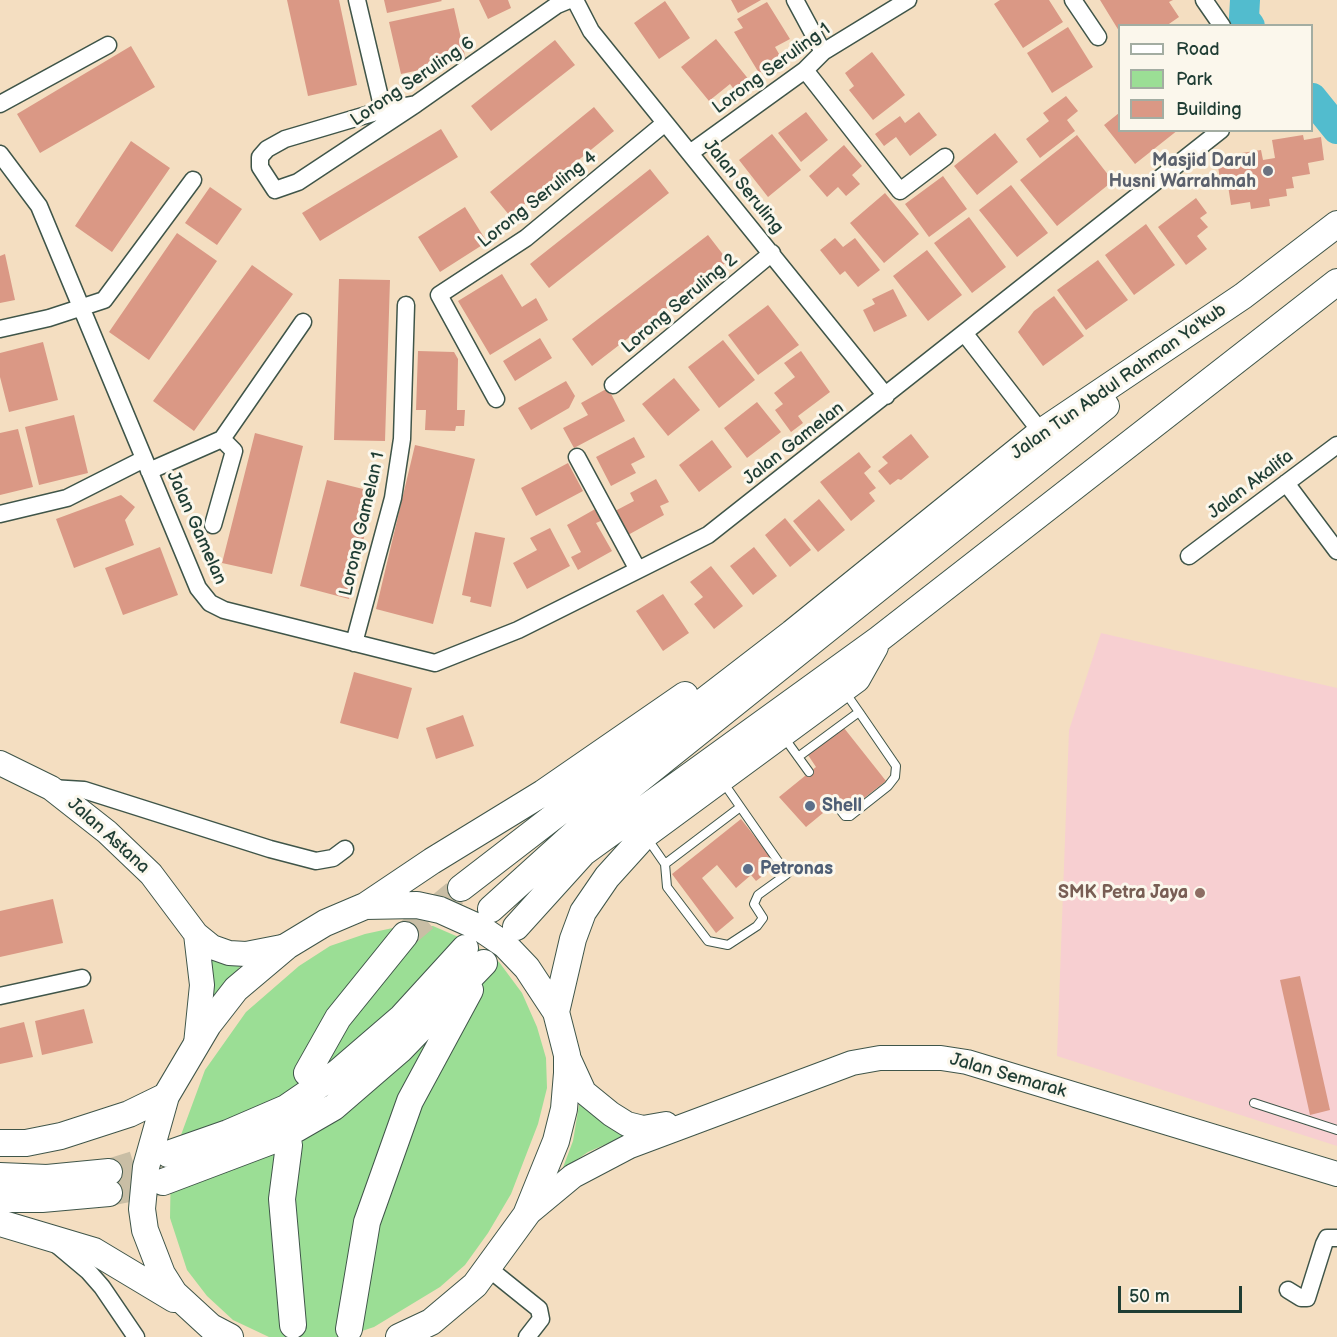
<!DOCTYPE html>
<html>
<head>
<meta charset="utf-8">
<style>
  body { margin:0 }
  #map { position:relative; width:1337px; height:1337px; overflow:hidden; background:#f4dec1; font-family:"Balsamiq Sans",sans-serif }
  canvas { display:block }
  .legend { position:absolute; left:1118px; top:24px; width:195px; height:108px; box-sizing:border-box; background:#fbf7ec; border:2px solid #a3ada2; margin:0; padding:8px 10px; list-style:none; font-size:18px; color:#1f3d34 }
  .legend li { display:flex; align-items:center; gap:12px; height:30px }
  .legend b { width:30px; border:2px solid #a3ada2 }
  .scale { position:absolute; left:1118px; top:1286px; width:124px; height:27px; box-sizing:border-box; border:3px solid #1f3d34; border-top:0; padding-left:8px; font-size:18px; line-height:21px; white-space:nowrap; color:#1f3d34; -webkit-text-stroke:4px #fbf7ec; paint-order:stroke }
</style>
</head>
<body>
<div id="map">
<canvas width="1337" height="1337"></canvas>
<ul class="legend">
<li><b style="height:8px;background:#fff"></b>Road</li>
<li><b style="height:16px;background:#9bde95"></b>Park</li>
<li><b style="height:16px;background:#da9885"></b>Building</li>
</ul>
<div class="scale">50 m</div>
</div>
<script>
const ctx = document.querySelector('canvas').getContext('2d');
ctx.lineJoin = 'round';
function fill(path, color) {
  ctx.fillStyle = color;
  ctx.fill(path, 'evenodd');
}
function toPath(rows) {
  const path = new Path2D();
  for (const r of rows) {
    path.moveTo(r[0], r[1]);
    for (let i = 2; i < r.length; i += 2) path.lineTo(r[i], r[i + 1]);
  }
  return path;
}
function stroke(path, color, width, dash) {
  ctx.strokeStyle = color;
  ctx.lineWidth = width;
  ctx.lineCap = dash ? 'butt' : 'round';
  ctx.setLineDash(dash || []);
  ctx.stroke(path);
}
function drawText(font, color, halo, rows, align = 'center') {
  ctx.font = font + ' "Balsamiq Sans",sans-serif';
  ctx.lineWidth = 6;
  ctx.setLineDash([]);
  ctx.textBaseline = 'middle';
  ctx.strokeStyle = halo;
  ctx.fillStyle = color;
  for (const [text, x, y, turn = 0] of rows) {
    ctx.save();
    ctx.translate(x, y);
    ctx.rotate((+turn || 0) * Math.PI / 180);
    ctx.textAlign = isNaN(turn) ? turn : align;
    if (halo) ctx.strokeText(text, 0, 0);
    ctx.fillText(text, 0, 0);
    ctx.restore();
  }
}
fill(toPath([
  [1101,633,1337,688,1337,1146,1057,1056,1069,730]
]), '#f7cfd1');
fill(toPath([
  [402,926,433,926,470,942,499,962,522,993,537,1027,546,1058,547,1088,538,1124,511,1194,488,1233,465,1265,440,1287,374,1327,344,1337,269,1337,233,1320,207,1296,187,1270,170,1218,171,1162,205,1070,246,1012,299,966,330,946,365,934],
  [209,953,245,961,213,998],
  [580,1099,627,1135,588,1152,562,1170,573,1141]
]), '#9bde95');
stroke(toPath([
  [1245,0,1244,18,1250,26],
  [1312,98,1337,129]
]), '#52bcce', 30);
fill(toPath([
  [287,0,339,0,357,85,308,96],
  [384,0,441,0,442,1,387,13],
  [479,0,508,0,511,8,488,19],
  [731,0,761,0,738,13],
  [1000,0,1049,0,1063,22,1023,48,994,4],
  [1100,0,1173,0,1169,2,1179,17,1166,26,1119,26,1119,31],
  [665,1,690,38,659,59,634,23],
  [767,2,790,39,775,47,782,59,759,73,734,32,743,28,737,19],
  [454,8,466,60,401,74,389,22],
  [1068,27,1093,67,1052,93,1027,53],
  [716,39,750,81,736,92,730,84,709,101,681,67],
  [555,40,575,65,491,131,471,106],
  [131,46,155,87,40,153,17,114],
  [872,52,905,95,873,120,849,90,854,86,845,73],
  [1066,96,1078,111,1067,120,1075,131,1040,158,1026,139,1049,121,1043,113],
  [594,107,614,131,510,216,490,192],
  [806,112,828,140,801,162,778,133],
  [919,112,937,135,910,156,896,137,884,146,875,134,900,116,905,123],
  [1119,113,1119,130,1178,130,1135,164,1104,125],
  [441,129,458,157,320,241,302,213],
  [995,133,1018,162,977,195,954,166],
  [772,134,801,170,768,197,739,160],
  [1077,135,1113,181,1057,226,1020,180],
  [1303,135,1304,140,1321,137,1324,160,1308,163,1310,174,1292,177,1294,188,1286,189,1287,196,1269,199,1270,206,1251,209,1250,202,1231,205,1227,179,1220,180,1218,166,1244,162,1242,153,1261,150,1263,160,1275,158,1272,140],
  [131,141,170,168,112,252,75,226],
  [844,145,862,166,852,175,860,184,846,196,838,187,827,197,809,176],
  [650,169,669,193,549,288,530,264],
  [943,176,967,209,929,237,905,204],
  [1011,185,1048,233,1017,257,979,210],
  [210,187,242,209,217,245,185,223],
  [885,193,919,234,884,263,850,223],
  [1196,198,1207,213,1200,218,1208,227,1197,236,1207,249,1186,265,1158,227],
  [465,207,487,242,440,272,418,237],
  [969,217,1006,267,972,293,934,243],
  [1146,224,1175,265,1134,295,1105,255],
  [177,233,217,261,149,360,109,332],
  [708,235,728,261,592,366,572,339],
  [835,238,843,247,855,238,880,270,858,287,845,271,840,275,820,250],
  [927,250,962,295,928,321,893,276],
  [5,254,15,300,0,303,0,256],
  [1098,260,1128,300,1086,330,1057,290],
  [252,265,293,294,194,431,153,401],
  [502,274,522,307,536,298,548,320,490,355,458,301],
  [339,279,390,280,385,441,334,440],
  [893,289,907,316,874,332,863,310,875,304,872,299],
  [1054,296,1084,336,1043,366,1018,332,1034,311],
  [768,305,799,345,758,375,728,335],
  [540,338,552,358,515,381,503,361],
  [723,340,755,380,719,408,688,367],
  [43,342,58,400,9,412,0,377,0,353],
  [418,351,454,352,458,359,457,410,465,410,464,426,456,426,455,431,425,430,426,410,416,410],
  [801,351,830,392,798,416,803,423,791,432,775,410,783,404,774,393,795,377,784,363],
  [674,378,700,410,668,436,642,404],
  [566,381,575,396,569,408,531,430,518,408],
  [608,388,625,421,574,448,563,428,588,415,581,403],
  [757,402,781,432,747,458,724,428],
  [74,415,88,473,39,485,25,427],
  [18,429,33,487,0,495,0,433],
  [255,433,303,446,272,574,222,563],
  [911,434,929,457,901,480,898,479,890,485,878,471,888,463,882,457],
  [634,437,645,457,631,464,636,473,611,486,596,457],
  [712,440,732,467,699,492,679,465],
  [415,445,475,459,433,624,376,609],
  [859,452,871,467,864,473,876,488,869,493,875,501,851,521,820,482],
  [568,463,583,491,536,516,521,488],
  [656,479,669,502,660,506,664,515,628,535,615,511,634,501,630,493],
  [327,480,375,492,349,599,300,586],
  [121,495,135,507,125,520,134,545,74,568,56,519],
  [819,499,845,530,818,552,793,521],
  [597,508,603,520,596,523,612,551,578,570,571,557,581,552,567,525],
  [785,518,811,550,790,567,765,535],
  [550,528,570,566,527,589,513,563,537,550,530,538],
  [475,532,505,538,491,607,470,602,471,597,462,595],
  [160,547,178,595,123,615,105,568],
  [754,547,777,576,753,595,730,566],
  [711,566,743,606,714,629,694,604,703,597,690,582],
  [663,594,689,633,663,651,636,611],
  [354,672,412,688,398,739,340,723],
  [463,715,474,746,436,759,426,728],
  [844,728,886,781,850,809,840,799,806,827,779,797,816,767,808,755],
  [741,819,777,865,756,881,751,875,736,888,717,865,702,878,734,918,716,933,672,874],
  [53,899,63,943,0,957,0,911],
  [1300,976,1330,1110,1310,1115,1280,980],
  [84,1009,93,1043,42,1055,35,1021],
  [24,1022,33,1057,0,1064,0,1028]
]), '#da9885');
stroke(toPath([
  [405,935,461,888],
  [109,1172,166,1154],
  [109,1193,163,1182]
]), '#c9bea5', 26, [26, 13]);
const service = toPath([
  [845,692,859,712],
  [783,736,809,772],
  [798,757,859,712,896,766,895,777,888,786,850,816,845,816,835,803],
  [647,838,665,864,667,887,708,941,728,945,757,926,763,918,754,904,758,895,787,874,723,782],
  [665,864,739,808],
  [1254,1103,1337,1130]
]);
const minor = toPath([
  [357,0,383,110],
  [575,0,591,31,886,396],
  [795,0,823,52],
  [1073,0,1098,37],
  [1204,0,1222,26],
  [805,70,900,191,945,157],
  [0,104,108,45],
  [416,104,383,110,285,139,267,149,260,157,260,167,275,190,298,182,416,104,557,5,569,0],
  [690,153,805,70,823,52,908,0],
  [0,154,39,206,198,588,210,603,224,610,435,663,518,630,708,535,1221,130],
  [0,329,49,318,104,300,193,180],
  [965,334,1041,432],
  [613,385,772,253],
  [496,399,439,295,526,238,665,123],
  [577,457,638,570],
  [149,471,222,439,303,322],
  [1286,483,1337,551],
  [0,514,67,498,144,459],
  [213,525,234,451,222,439],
  [1189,556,1337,445],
  [354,643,393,498,402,439,406,305],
  [51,788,84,790,270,849,316,861,333,858,345,849],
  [0,996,82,978],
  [57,1245,88,1271,102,1287,136,1337],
  [488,1268,539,1309,541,1319,527,1337],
  [1288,1290,1301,1298,1307,1298,1324,1244,1327,1238,1337,1238]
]);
const secondary = toPath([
  [0,763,51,788,107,832,151,874,196,934,212,947,229,953,246,954,287,946],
  [196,934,202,985,196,1044],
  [567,1055,584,1092,611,1114,627,1124,643,1128,666,1124],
  [526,1215,573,1176,630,1146,852,1063,880,1058,941,1058,967,1062,1337,1174]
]);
const primary = toPath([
  [461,888,792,633,1041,432,1243,296,1337,224],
  [365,906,432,861,543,793,685,695],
  [491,909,595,815,1106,406],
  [516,927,583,853,879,639,1337,282],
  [556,1012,573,939,583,912,607,877,645,835,857,679,875,647],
  [307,1073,338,1018,405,935],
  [0,1143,26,1143,61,1136,129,1114,166,1096],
  [289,1145,282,1199,293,1325],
  [168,1154,228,1133,286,1108,337,1073,402,1017,465,948],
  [0,1176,47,1178,109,1172],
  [163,1182,282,1137,334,1107,400,1050,484,963],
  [0,1199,42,1199,109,1193],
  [0,1223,94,1251,174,1299],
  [349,1329,367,1222,410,1101,470,990],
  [230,1337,211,1327,174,1293,162,1274,145,1230,142,1209,146,1167,166,1096,208,1025,236,989,287,946,325,923,365,906,417,905,440,910,480,928,505,945,527,968,556,1012,567,1055,567,1073,564,1109,556,1141,526,1215,475,1285,431,1322,399,1337]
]);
stroke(service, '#3f5549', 10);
stroke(minor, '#3f5549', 19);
stroke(secondary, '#3f5549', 26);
stroke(primary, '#3f5549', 28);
stroke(service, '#fff', 8);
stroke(minor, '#fff', 16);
stroke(secondary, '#fff', 24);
stroke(primary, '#fff', 26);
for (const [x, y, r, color] of [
  [1268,171,6,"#6b7280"],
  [810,806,6,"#5c6f8a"],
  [748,869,6,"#5c6f8a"],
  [1200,893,6,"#8d6e63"]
]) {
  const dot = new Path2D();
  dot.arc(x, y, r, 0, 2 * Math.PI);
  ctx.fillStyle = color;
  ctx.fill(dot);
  stroke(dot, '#fbf7ec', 2);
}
drawText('18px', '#1f3d34', '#fbf7ec', [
  ["Lorong Seruling 1",772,69,-36],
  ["Lorong Seruling 6",413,82,-34],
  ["Jalan Seruling",743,187,51],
  ["Lorong Seruling 4",538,200,-38],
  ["Lorong Seruling 2",680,304,-40],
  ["Jalan Tun Abdul Rahman Ya'kub",1119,382,-35],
  ["Jalan Gamelan",794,444,-38],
  ["Jalan Akalifa",1251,485,-37],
  ["Lorong Gamelan 1",363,524,-77],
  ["Jalan Gamelan",196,528,66],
  ["Jalan Astana",108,836,42],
  ["Jalan Semarak",1008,1076,16]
]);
drawText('bold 18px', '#5b616d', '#fbf7ec', [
  ["Masjid Darul",1256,161],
  ["Husni Warrahmah",1256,182]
], 'right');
drawText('bold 18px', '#4e5e75', '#fbf7ec', [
  ["Shell",822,806],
  ["Petronas",760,869]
], 'left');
drawText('bold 18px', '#785e54', '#fbf7ec', [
  ["SMK Petra Jaya",1188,893]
], 'right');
</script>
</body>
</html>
